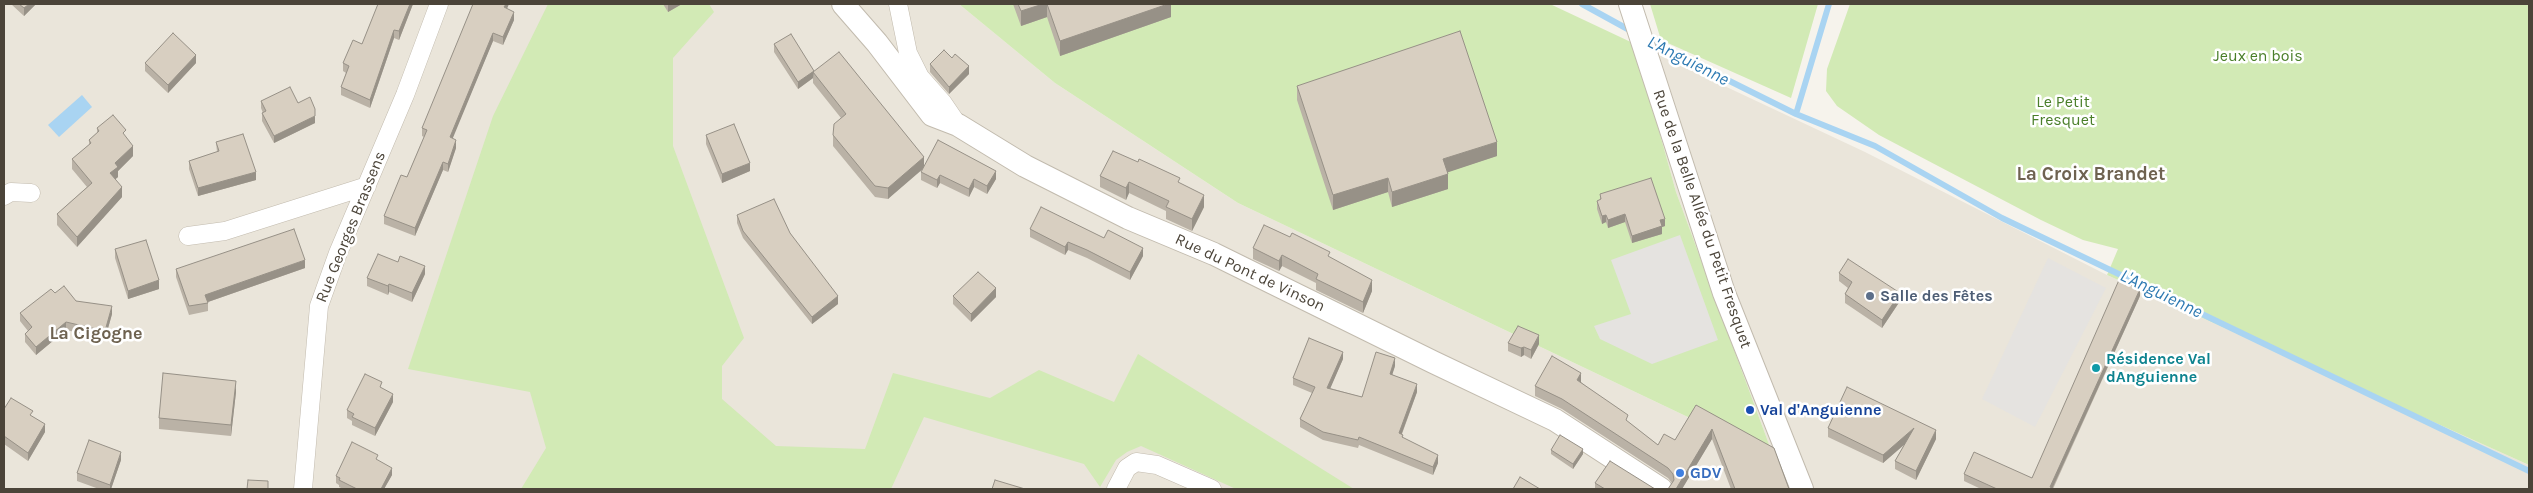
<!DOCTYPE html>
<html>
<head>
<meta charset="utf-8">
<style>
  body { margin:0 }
  #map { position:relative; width:2533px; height:493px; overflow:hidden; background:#f6f3ec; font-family:Karla,sans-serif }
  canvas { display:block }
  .frame { position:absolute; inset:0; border:5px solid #4b4439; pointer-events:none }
</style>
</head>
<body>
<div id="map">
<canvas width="2533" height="493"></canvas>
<div class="frame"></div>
</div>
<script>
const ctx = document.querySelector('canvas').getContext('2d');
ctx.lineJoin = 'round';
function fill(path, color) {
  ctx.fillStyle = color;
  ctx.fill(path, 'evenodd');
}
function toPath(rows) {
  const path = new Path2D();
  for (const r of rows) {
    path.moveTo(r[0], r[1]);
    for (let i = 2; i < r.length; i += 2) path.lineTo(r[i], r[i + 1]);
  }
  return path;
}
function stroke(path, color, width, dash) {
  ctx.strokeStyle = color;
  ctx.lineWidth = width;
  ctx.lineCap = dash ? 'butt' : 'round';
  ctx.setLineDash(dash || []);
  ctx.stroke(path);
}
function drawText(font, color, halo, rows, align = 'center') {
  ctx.font = font + ' Karla,sans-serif';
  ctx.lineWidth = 5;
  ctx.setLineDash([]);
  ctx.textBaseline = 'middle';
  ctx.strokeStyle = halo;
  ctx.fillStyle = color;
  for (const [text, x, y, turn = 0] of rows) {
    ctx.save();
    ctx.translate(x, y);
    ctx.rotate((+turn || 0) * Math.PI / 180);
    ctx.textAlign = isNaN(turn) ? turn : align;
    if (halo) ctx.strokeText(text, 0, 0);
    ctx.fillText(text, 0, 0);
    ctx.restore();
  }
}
fill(toPath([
  [4,4,959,4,1055,83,1238,203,1774,458,1676,192,1635,44,1865,152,2107,275,2529,465,2529,489,4,489]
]), '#eae5da');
fill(toPath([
  [548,4,709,4,714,12,673,58,673,146,744,338,722,366,722,399,776,446,865,449,893,373,990,398,1039,370,1114,402,1138,354,1354,489,1236,489,1141,446,1127,452,1116,460,1100,487,1084,464,924,417,891,489,521,489,546,448,530,392,408,369,493,116],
  [959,4,1550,4,1635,44,1676,192,1774,458,1238,203,1055,83],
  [1650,4,1818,4,1791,98,1661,40],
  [1850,4,2529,4,2529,465,2107,275,2118,249,2083,240,2041,220,1879,135,1837,106,1826,91,1827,69]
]), '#d2eab5');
fill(toPath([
  [1680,235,1718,340,1652,364,1600,339,1594,326,1631,314,1611,260],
  [2048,258,2106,288,2035,427,1982,399]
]), '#e5e3e0');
fill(toPath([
  [82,95,92,107,59,137,48,125]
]), '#a9d4f2');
stroke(toPath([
  [1582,4,1633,32],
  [1649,41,1796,114,1875,146,2002,218,2529,471],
  [1796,114,1829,4]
]), '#a9d4f2', 6);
const minor = toPath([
  [898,4,908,53,920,77,943,103,958,125],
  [4,196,11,192,31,193],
  [188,236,225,231,367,186],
  [303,489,319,306,338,253,405,95,439,4],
  [1116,489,1127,468,1136,462,1157,465,1212,489]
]);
const tertiary = toPath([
  [843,4,877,43,932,115,958,125,1025,166,1128,218,1214,254,1433,362,1555,420,1661,489],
  [1630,4,1724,293,1802,489]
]);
stroke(minor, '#c2bbae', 19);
stroke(tertiary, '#c2bbae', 24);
stroke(minor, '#fff', 18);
stroke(tertiary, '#fff', 22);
fill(toPath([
  [11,4,36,4,24,16],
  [413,4,399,40,394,38,370,108,341,95,341,87,346,73,343,71,343,63,362,44],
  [663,4,682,4,668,12],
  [1013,4,1171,4,1171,17,1060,56,1047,17,1021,26],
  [507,9,514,20,503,45,493,41,452,138,456,148,448,172,443,170,415,236,384,224,384,216,407,177,424,137,422,136,422,128],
  [774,44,814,71,924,157,888,199,875,197,833,146,833,135,841,118,813,83,813,78,798,89,774,52],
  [145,63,196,63,168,93,145,71],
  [930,64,969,74,949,94,930,72],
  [1297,86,1497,156,1447,172,1448,189,1392,207,1388,192,1333,210,1297,100],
  [261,101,298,103,315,123,274,143,262,121,262,113,263,113,261,108],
  [97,128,126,137,133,156,118,171,118,177,115,179,122,197,77,247,57,225,57,214,87,187,72,169,72,159,89,145,89,140,97,133],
  [706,135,750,171,722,183,706,144],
  [216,142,256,180,198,196,189,169,189,161,217,152],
  [921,172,996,179,987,194,974,187,969,197,940,183,937,188,921,180],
  [1100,176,1180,183,1204,207,1192,231,1166,219,1166,211,1129,193,1126,200,1100,187],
  [1600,194,1665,226,1662,227,1662,234,1632,243,1625,222,1608,228,1606,222,1602,224,1597,209,1597,201,1600,200],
  [737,215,790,233,838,304,812,324,743,238,737,223],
  [1030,229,1104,238,1143,256,1130,280,1087,258,1068,250,1065,255,1030,237],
  [1253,248,1330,257,1372,291,1363,313,1316,290,1316,283,1282,266,1279,271,1253,259],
  [115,249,159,289,128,299,115,258],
  [305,268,208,302,208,311,189,315,176,277,176,269],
  [1839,273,1900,301,1882,328,1845,303,1845,294,1848,288,1839,281],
  [425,274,412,302,389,292,388,295,367,286,367,278],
  [55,293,112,314,105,339,66,330,36,355,25,342,25,334,28,331,20,321,20,313],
  [953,296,996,297,971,322,953,304],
  [2140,296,2053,489,2054,489,1981,489,1964,481,1964,474,2032,478],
  [1508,343,1539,344,1531,359,1524,355,1521,357,1508,351],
  [1343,359,1330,388,1362,397,1395,366,1392,374,1417,392,1402,434,1403,438,1438,463,1433,475,1359,445,1358,448,1323,440,1300,427,1300,419,1312,393,1293,385,1293,378],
  [1581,382,1628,422,1658,445,1675,440,1696,405,1789,489,1731,489,1712,439,1682,489,1668,489,1672,483,1668,478,1562,409,1535,396,1535,386],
  [236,392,231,436,159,429,159,418],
  [393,402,375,436,352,425,352,421,347,418,347,410],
  [4,409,33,417,45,432,28,461,4,444],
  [1828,428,1936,439,1916,480,1895,469,1895,461,1904,445,1883,463,1828,437],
  [1551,450,1583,454,1573,469,1551,454],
  [121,460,111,489,99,489,77,481,77,473],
  [378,461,392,475,384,489,343,489,339,487,339,485,336,483,336,476],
  [1595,483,1655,489,1595,489]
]), '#bab2a6');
fill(toPath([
  [29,4,36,4,24,16,24,8],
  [410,4,413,4,399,40,399,31],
  [506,4,509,4,504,16,504,7],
  [668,4,682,4,668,12],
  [1043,4,1047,4,1047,17,1021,26,1021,11],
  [1168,4,1171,4,1171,17,1060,56,1060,41],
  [514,12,514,20,503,45,503,37],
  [394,30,394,38,370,108,370,100],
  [493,33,493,41,450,145,450,137],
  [196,55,196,63,168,93,168,85],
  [969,66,969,74,949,94,949,87],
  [814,71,813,78,798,89,798,82],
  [315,116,315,123,274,143,274,136],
  [456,140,456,148,448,172,448,164],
  [1497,142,1497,156,1443,174,1443,159],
  [133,146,133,156,118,171,118,177,110,184,110,173,115,163],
  [924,157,924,168,888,199,888,188],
  [443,162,443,170,415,236,415,228],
  [750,163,750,171,722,183,722,174],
  [996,171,996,179,987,194,987,186],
  [256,172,256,180,198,196,198,188],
  [1448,174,1448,189,1392,207,1392,192],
  [940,175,940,183,937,188,937,180],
  [1388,178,1388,192,1333,210,1333,195],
  [974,179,974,187,969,197,969,189],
  [1129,182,1129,193,1126,200,1126,188],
  [122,187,122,197,77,247,77,237],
  [1204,195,1204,207,1192,231,1192,219],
  [1625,214,1625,222,1608,228,1608,220],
  [1606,215,1606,222,1602,224,1602,216],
  [1665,219,1665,226,1662,227,1662,234,1632,243,1632,236,1660,220],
  [1068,242,1068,250,1065,255,1065,247],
  [1143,248,1143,256,1130,280,1130,272],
  [1282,255,1282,266,1279,271,1279,261],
  [305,260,305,268,205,303,205,295],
  [425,266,425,274,412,302,412,293],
  [159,280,159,289,128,299,128,291],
  [1372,280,1372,291,1363,313,1363,302],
  [389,284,389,292,388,295,388,286],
  [996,288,996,297,971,322,971,314],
  [2140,289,2140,296,2052,489,2050,487],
  [1900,293,1900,301,1882,328,1882,320],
  [838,296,838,304,812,324,812,317],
  [112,306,112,314,105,339,105,331],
  [66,322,66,330,36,355,36,347],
  [1539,335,1539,344,1531,359,1531,350],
  [1524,347,1524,355,1521,357,1521,348],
  [1343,352,1343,359,1327,396,1327,388],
  [1395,358,1395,366,1390,382,1390,374],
  [1581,373,1581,383,1577,380],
  [236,381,236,392,231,436,231,425],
  [1417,384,1417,392,1399,441,1399,433],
  [393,394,393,402,375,436,375,428],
  [45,424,45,432,28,461,28,453],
  [1914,428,1914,436,1883,463,1883,455],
  [1712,429,1712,439,1682,489,1676,489],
  [1936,430,1936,439,1916,480,1916,471],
  [1583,449,1583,454,1573,469,1573,464],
  [121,452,121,460,111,489,110,489,110,485],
  [1438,455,1438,463,1433,475,1433,467],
  [392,468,392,475,384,489,381,489]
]), '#979187');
const building = toPath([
  [19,4,29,4,24,8,19,4],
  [378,4,410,4,399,31,394,30,370,100,341,87,349,66,343,63,353,40,362,44,378,4],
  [473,4,506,4,504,7,514,12,503,37,493,33,450,137,456,140,448,164,443,162,415,228,384,216,401,175,407,177,427,130,422,128,473,4],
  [1018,4,1043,4,1021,11,1018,4],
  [1047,4,1168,4,1060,41,1047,4],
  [1460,31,1497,142,1443,159,1448,174,1392,192,1388,178,1333,195,1297,86,1460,31],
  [173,33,196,55,168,85,145,63,173,33],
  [791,34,814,71,798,82,774,44,791,34],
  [944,50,952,58,955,54,969,66,949,87,930,64,944,50],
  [839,52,924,157,888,188,875,186,833,135,834,124,846,114,813,72,839,52],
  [290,87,298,103,310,97,315,109,315,116,274,136,262,113,266,111,261,101,290,87],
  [113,115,126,130,123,133,133,146,115,163,118,167,110,173,122,187,77,237,57,214,92,183,72,159,91,143,89,140,99,131,97,128,113,115],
  [734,124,750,163,722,174,706,135,734,124],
  [243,134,256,172,198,188,189,161,219,151,216,142,243,134],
  [938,140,996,171,987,186,974,179,969,189,940,175,937,180,921,172,938,140],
  [1113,151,1138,162,1139,159,1180,178,1178,182,1204,195,1192,219,1166,207,1169,201,1129,182,1126,188,1100,176,1113,151],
  [1651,178,1665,219,1660,220,1662,226,1632,236,1625,214,1608,220,1606,215,1602,216,1597,201,1601,199,1600,194,1651,178],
  [774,199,790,233,838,296,812,317,743,231,737,215,774,199],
  [1041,207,1104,238,1108,230,1143,248,1130,272,1087,250,1068,242,1065,247,1030,229,1041,207],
  [1264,225,1290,237,1292,233,1330,252,1328,256,1372,280,1363,302,1316,279,1318,274,1282,255,1279,261,1253,248,1264,225],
  [294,229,305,260,205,295,208,303,189,306,176,269,294,229],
  [146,240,159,280,128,291,115,249,146,240],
  [378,254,398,262,400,256,425,266,412,293,389,284,388,286,367,278,378,254],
  [1848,259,1900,293,1882,320,1845,294,1852,282,1839,273,1848,259],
  [978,272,996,288,971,314,953,296,978,272],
  [2119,280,2140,289,2050,487,2054,489,1997,489,1964,474,1974,452,2032,478,2119,280],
  [64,286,76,301,112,306,105,331,66,322,36,347,25,334,32,327,20,313,51,289,55,293,64,286],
  [1518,326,1539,335,1531,350,1524,347,1521,348,1508,343,1518,326],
  [1309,338,1343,352,1327,388,1362,397,1376,352,1395,358,1390,374,1417,384,1399,433,1403,435,1402,437,1438,455,1433,467,1359,437,1358,440,1323,432,1300,419,1315,387,1293,378,1309,338],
  [1552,356,1581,373,1577,380,1628,415,1626,420,1658,445,1664,434,1675,440,1696,405,1774,448,1789,489,1735,489,1712,429,1676,489,1668,489,1674,480,1673,474,1668,468,1562,399,1535,386,1552,356],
  [163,373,236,381,231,425,159,418,163,373],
  [365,374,382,382,380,387,393,394,375,428,352,417,354,414,347,410,365,374],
  [1847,387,1936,430,1916,471,1895,461,1914,428,1883,455,1828,428,1847,387],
  [11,398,33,411,30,415,45,424,28,453,4,436,4,409,11,398],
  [1560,435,1583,449,1573,464,1551,450,1560,435],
  [89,440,121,452,110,485,77,473,89,440],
  [352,442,378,455,376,459,392,468,381,489,357,489,339,480,340,478,336,476,352,442],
  [1610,461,1655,489,1605,489,1595,483,1610,461],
  [1520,477,1540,489,1513,489,1520,477],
  [248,480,268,481,268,489,247,489,248,480],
  [995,480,1025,489,992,489,995,480]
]);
fill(building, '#d8cfc1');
stroke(building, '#979187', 1);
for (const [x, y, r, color] of [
  [1870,296,5,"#5c6f8a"],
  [2096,368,5,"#0f9aa8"],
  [1750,410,5,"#1a4fb4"],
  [1680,473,5,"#3f7fe0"]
]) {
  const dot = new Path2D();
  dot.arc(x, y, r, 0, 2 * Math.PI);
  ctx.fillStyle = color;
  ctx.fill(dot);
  stroke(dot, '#fff', 2);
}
drawText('16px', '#4a7f2a', '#fff', [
  ["Jeux en bois",2258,56],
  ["Le Petit",2063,102],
  ["Fresquet",2063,120]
]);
drawText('16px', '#4b4439', '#fff', [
  ["Rue de la Belle Allée du Petit Fresquet",1702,219,71],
  ["Rue Georges Brassens",351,227,-68],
  ["Rue du Pont de Vinson",1250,273,25]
]);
drawText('bold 16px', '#4e5e75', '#fff', [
  ["Salle des Fêtes",1880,296]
], 'left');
drawText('bold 16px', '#0d838f', '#fff', [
  ["Résidence Val",2106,359],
  ["dAnguienne",2106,377]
], 'left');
drawText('bold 16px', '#164399', '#fff', [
  ["Val d'Anguienne",1760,410]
], 'left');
drawText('bold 16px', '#366cbe', '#fff', [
  ["GDV",1690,473]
], 'left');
drawText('italic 18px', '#2e7ab2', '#fff', [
  ["L'Anguienne",1688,61,27],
  ["L'Anguienne",2161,294,26]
]);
drawText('bold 18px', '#6e6250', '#fff', [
  ["La Cigogne",96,334]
]);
drawText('bold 19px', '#6e6250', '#fff', [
  ["La Croix Brandet",2091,175]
]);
</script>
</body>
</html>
